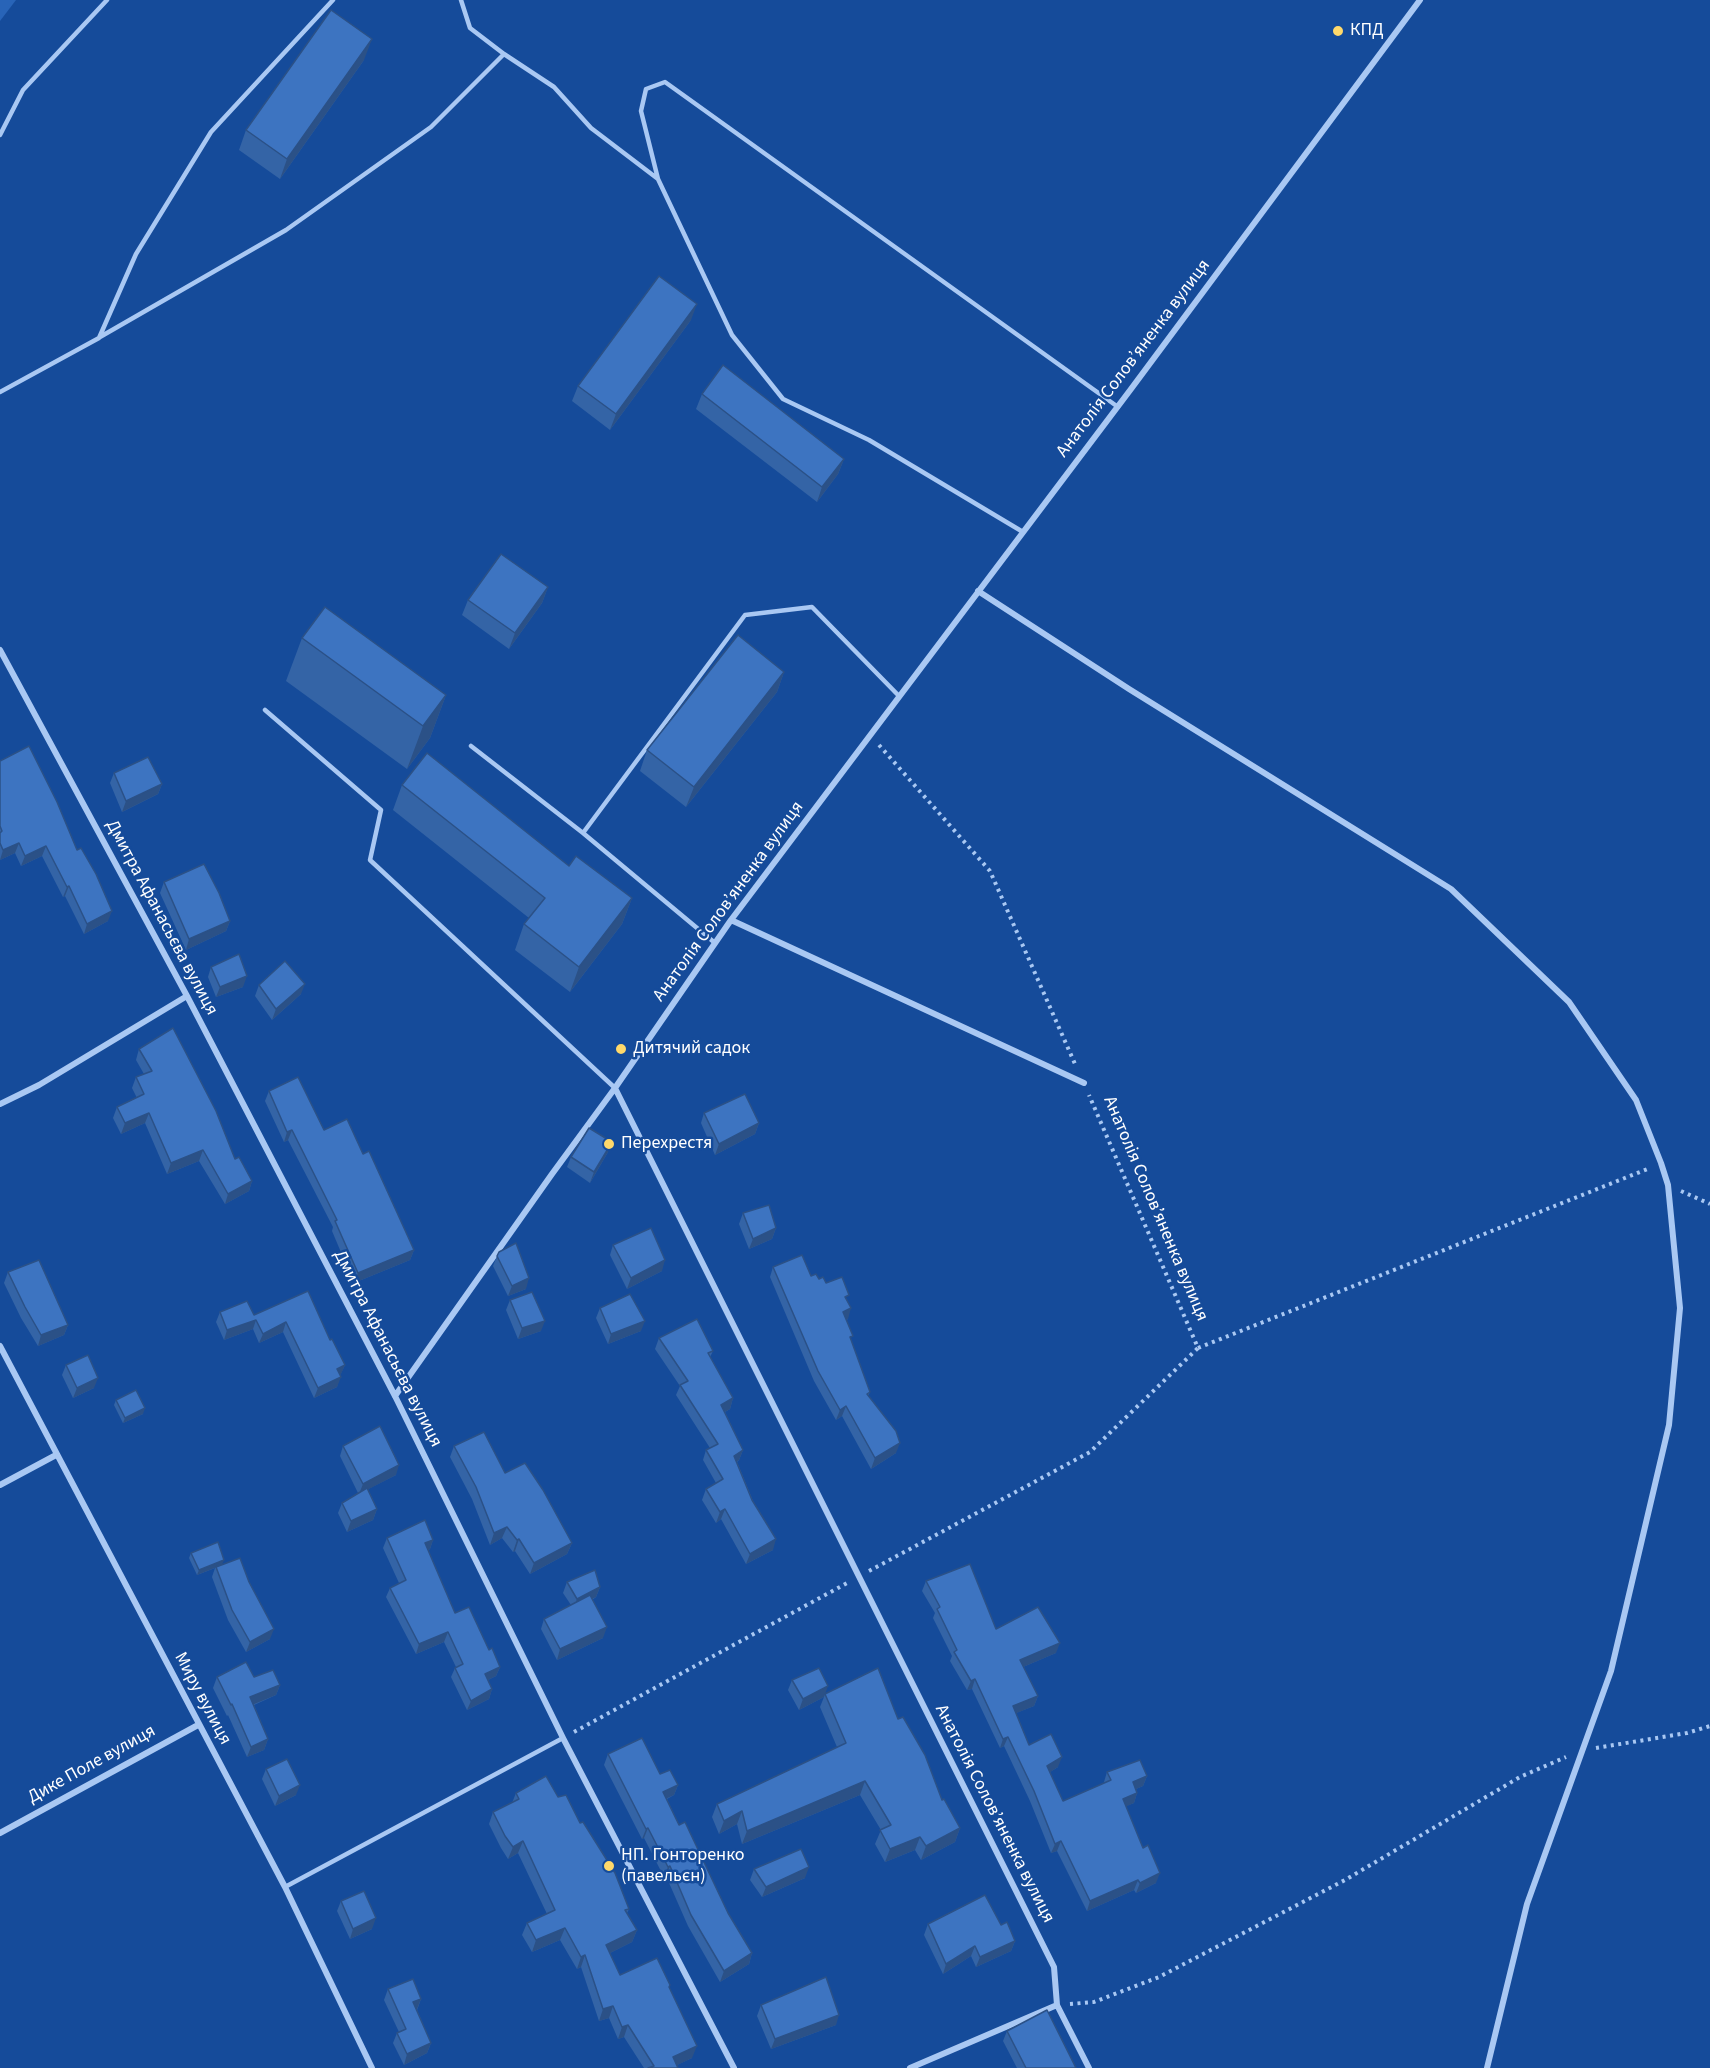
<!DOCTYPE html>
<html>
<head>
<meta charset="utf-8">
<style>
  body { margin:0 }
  canvas { display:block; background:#154b9a }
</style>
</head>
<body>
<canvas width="1710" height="2068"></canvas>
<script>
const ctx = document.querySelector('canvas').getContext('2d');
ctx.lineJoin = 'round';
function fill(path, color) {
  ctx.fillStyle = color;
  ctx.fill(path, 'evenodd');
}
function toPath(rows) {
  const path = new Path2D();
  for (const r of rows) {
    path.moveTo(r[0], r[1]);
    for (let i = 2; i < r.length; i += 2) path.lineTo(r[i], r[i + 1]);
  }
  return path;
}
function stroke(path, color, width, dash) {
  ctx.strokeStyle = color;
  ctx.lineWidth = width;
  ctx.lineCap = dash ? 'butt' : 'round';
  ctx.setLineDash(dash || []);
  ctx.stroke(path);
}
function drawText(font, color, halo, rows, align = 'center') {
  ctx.font = font + ' "Source Sans 3",sans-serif';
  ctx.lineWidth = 5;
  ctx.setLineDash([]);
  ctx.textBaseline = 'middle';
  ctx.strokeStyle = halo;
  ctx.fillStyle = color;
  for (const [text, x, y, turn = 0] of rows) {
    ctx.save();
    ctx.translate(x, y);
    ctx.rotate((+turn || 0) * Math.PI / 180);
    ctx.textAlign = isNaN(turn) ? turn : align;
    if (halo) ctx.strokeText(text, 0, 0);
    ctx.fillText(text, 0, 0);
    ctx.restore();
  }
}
fill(toPath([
  [0,0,16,0,0,21]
]), '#2864b8');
stroke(toPath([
  [879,745,990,871,1075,1064],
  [1681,1191,1710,1204],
  [1198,1348,1650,1168],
  [869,1571,1090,1452,1198,1348,1089,1095],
  [574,1732,849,1582],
  [1596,1748,1687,1733,1710,1726],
  [1070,2004,1094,2002,1159,1977,1345,1880,1520,1777,1566,1757]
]), '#a9c8f3', 4, [3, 4.5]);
stroke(toPath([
  [461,0,470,28,504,54,554,87,591,128,658,179,732,335,783,399,869,440,1023,532],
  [0,135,23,90,107,0],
  [658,179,641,111,646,89,665,82,1118,407],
  [100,337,286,230,431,127,504,54],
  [0,392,99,338,136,254,211,132,333,0],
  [265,710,381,810,370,860,615,1088],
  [471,746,583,833],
  [715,943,583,833,745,615,812,607,899,696],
  [285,1887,563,1738]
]), '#a9c8f3', 4.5);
stroke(toPath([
  [978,591,1129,689,1451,889,1569,1002,1636,1100,1661,1163,1668,1185,1680,1308,1669,1425,1611,1671,1527,1904,1487,2068],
  [0,650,187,996,395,1396,563,1738,734,2068],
  [731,920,1084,1083],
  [615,1088,1054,1967,1057,2005,1089,2068],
  [0,1104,39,1085,187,996],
  [0,1346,285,1887,372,2068],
  [395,1396,552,1174,615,1088,731,920,1131,389,1420,0],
  [0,1485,56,1455],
  [0,1833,198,1725],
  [910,2068,1057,2005]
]), '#a9c8f3', 6);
fill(toPath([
  [364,60,280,179,239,150,246,130],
  [691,320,610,430,572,401,578,386],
  [702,394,844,459,838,474,817,502,696,409],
  [548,587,542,603,509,649,462,615,468,600],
  [302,638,446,695,430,738,407,769,286,681],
  [784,672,777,692,686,807,640,771,647,750],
  [0,761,108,921,84,934,65,896,63,897,42,856,21,866,15,853,0,860],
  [114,773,162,784,158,794,122,812,110,783],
  [402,785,569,866,632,898,622,924,570,992,515,950,524,924,529,918,393,810],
  [164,882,230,921,226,931,186,950,160,893],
  [211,967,243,987,216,997,208,977],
  [259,985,301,994,272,1020,255,996],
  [139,1049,252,1181,249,1191,225,1204,199,1161,167,1174,145,1123,121,1134,113,1118,117,1107,137,1098,132,1088,136,1077,144,1074,136,1060],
  [269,1091,324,1130,363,1154,414,1250,410,1260,354,1283,332,1231,333,1227,288,1140,284,1142,265,1101],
  [704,1113,759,1123,755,1134,715,1155,701,1123],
  [608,1152,590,1183,567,1167,571,1157],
  [743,1213,776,1228,772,1239,749,1249,739,1224],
  [613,1245,662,1271,627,1289,610,1255],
  [497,1256,526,1289,508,1296,493,1266],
  [773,1267,811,1276,819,1279,826,1283,847,1301,848,1319,846,1320,851,1341,870,1392,868,1396,896,1453,871,1469,842,1416,836,1420,814,1381,770,1277],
  [8,1272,68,1325,64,1335,38,1346,21,1318,4,1283],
  [308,1291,330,1340,345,1365,340,1375,337,1387,314,1398,283,1332,259,1343,253,1329,224,1340,216,1322,220,1312,254,1315],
  [510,1300,541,1331,518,1339,506,1310],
  [600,1308,641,1331,608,1344,596,1318],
  [659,1338,713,1351,710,1357,733,1398,730,1409,725,1412,743,1450,739,1460,737,1462,773,1550,746,1564,721,1519,716,1523,702,1500,706,1489,716,1483,703,1460,706,1450,710,1448,676,1395,680,1386,655,1349],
  [66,1365,94,1388,73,1398,62,1375],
  [116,1400,143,1414,123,1423,114,1405],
  [343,1446,396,1475,368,1489,377,1509,373,1520,347,1532,338,1513,342,1503,358,1493,340,1456],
  [454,1446,505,1473,572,1543,567,1554,530,1574,515,1551,513,1552,502,1538,490,1545,472,1499,450,1457],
  [387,1538,433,1540,430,1549,428,1550,455,1613,489,1650,500,1667,496,1676,488,1680,492,1689,489,1699,467,1710,451,1677,455,1668,456,1667,444,1642,416,1654,386,1597,390,1588,399,1583,383,1548],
  [191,1553,222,1564,270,1639,246,1652,228,1620,212,1577,215,1568,197,1575,189,1558],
  [926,1581,996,1629,1056,1653,1023,1667,1038,1696,1034,1706,1016,1713,1029,1745,1058,1767,1050,1772,1063,1801,1104,1783,1104,1782,1107,1772,1147,1776,1143,1786,1136,1789,1137,1793,1134,1803,1126,1806,1156,1883,1136,1893,1134,1890,1087,1911,1057,1851,1051,1853,1030,1801,1004,1746,1000,1748,972,1689,967,1690,950,1661,952,1656,933,1618,935,1613,922,1591],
  [567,1582,600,1587,596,1597,592,1600,603,1638,557,1660,541,1629,544,1619,571,1605,563,1593],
  [217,1677,254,1677,280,1685,276,1695,254,1705,268,1739,264,1750,247,1757,228,1715,227,1716,213,1688],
  [792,1680,826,1693,898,1719,942,1800,960,1828,955,1842,921,1860,915,1850,885,1862,875,1844,881,1830,860,1795,742,1844,737,1824,719,1834,712,1817,717,1804,837,1747,820,1707,824,1697,799,1710,788,1690],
  [608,1754,660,1774,678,1785,674,1795,667,1799,679,1825,728,1913,752,1953,749,1964,720,1982,688,1926,666,1876,664,1877,644,1838,642,1839,604,1765],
  [266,1769,296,1795,275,1806,262,1779],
  [516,1793,558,1797,580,1823,629,1909,627,1913,637,1930,632,1942,610,1953,620,1975,670,1985,669,1988,692,2058,677,2065,678,2068,644,2068,624,2037,618,2039,609,2018,599,2021,581,1967,577,1969,560,1940,532,1952,522,1935,527,1923,547,1914,518,1853,508,1859,501,1848,489,1824,493,1812,512,1803],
  [754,1869,805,1878,762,1897,750,1880],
  [341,1901,372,1929,350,1939,337,1911],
  [928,1924,1001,1925,1015,1941,1011,1951,976,1967,971,1956,943,1974,924,1935],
  [388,1989,421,1999,417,2010,431,2043,427,2053,404,2065,393,2043,397,2033,399,2032,384,2000],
  [761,2005,836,2025,771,2049,757,2016],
  [1007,2031,1076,2068,1017,2068,1003,2041]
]), '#3464a6');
fill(toPath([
  [372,39,364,60,280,179,287,159],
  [697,304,691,320,610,430,616,414],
  [844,459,838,474,817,502,822,487],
  [548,587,542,603,509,649,515,633],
  [784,672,777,692,686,807,694,787],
  [446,695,430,738,407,769,423,726],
  [162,784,158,794,122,812,126,801],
  [19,843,15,853,0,860,3,850],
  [46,846,42,856,21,866,25,856],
  [69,886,65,896,63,897,67,887],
  [632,898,622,924,570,992,579,967],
  [112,911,108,921,84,934,87,924],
  [230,921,226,931,186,950,189,939],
  [247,976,243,987,216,997,220,987],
  [305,984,301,994,272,1020,276,1009],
  [149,1113,145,1123,121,1134,125,1123],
  [759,1123,755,1134,715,1155,719,1144],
  [292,1130,288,1140,284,1142,287,1132],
  [612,1142,608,1152,590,1183,594,1172],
  [203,1150,199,1161,167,1174,171,1163],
  [252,1181,249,1191,225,1204,228,1194],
  [776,1228,772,1239,749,1249,753,1239],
  [414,1250,410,1260,354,1283,358,1273],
  [665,1260,662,1271,627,1289,631,1278],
  [529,1278,526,1289,508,1296,512,1286],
  [851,1308,848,1319,839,1323,843,1312],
  [256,1320,253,1329,224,1340,227,1330],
  [545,1321,541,1331,518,1339,522,1328],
  [645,1321,641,1331,608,1344,611,1334],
  [286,1322,283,1332,259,1343,263,1334],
  [68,1325,64,1335,38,1346,41,1335],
  [345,1365,341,1374,333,1378,337,1369],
  [341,1377,337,1387,314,1398,318,1388],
  [98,1378,94,1388,73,1398,77,1388],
  [733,1398,730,1409,718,1416,721,1405],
  [846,1406,842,1416,836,1420,840,1410],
  [145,1408,143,1414,123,1423,125,1418],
  [900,1443,896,1453,871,1469,875,1458],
  [743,1450,739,1460,730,1466,734,1456],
  [399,1465,396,1475,359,1494,363,1484],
  [377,1509,373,1520,347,1532,351,1521],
  [725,1509,721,1519,716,1523,720,1512],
  [507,1527,502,1538,490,1545,494,1533],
  [519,1539,515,1551,513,1552,517,1540],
  [776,1539,773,1550,746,1564,750,1554],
  [433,1540,430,1549,422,1553,425,1543],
  [572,1543,567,1554,530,1574,534,1563],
  [224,1560,222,1565,197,1575,199,1570],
  [600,1587,596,1597,573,1609,577,1599],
  [607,1627,603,1638,557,1660,560,1649],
  [274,1629,270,1639,246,1652,250,1642],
  [448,1632,444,1642,416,1654,419,1644],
  [1060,1643,1056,1653,1016,1670,1020,1660],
  [500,1667,496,1676,482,1683,485,1674],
  [975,1679,972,1689,967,1690,971,1681],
  [280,1685,276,1695,247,1707,250,1697],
  [828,1686,824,1697,799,1710,803,1699],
  [492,1689,489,1699,467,1710,471,1701],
  [1038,1696,1034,1706,1009,1716,1013,1706],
  [1008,1737,1004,1746,1000,1748,1003,1739],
  [268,1739,264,1750,247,1757,251,1747],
  [1062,1757,1058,1767,1044,1776,1047,1766],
  [1147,1776,1143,1786,1129,1792,1133,1782],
  [865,1781,860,1795,742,1844,747,1831],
  [300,1785,296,1795,275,1806,279,1796],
  [678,1785,674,1795,659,1802,663,1792],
  [1137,1793,1134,1803,1120,1809,1123,1799],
  [742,1811,737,1824,719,1834,724,1821],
  [648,1828,644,1838,642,1839,646,1829],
  [960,1828,955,1842,921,1860,926,1846],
  [920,1837,915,1850,885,1862,890,1849],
  [523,1841,518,1853,508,1859,513,1847],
  [1061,1841,1057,1851,1051,1853,1055,1844],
  [670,1866,666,1876,664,1877,668,1867],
  [809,1867,805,1878,762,1897,766,1887],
  [1160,1873,1156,1883,1136,1893,1140,1883],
  [1138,1880,1134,1890,1087,1911,1090,1901],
  [376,1918,372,1929,350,1939,353,1929],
  [565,1928,560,1940,532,1952,536,1940],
  [637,1930,632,1942,602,1957,606,1945],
  [1015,1941,1011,1951,976,1967,980,1957],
  [975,1946,971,1956,943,1974,946,1964],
  [752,1953,749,1964,720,1982,724,1971],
  [585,1955,581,1967,577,1969,581,1957],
  [421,1999,417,2009,410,2012,413,2002],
  [613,2006,609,2018,599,2021,603,2009],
  [839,2015,836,2025,771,2049,775,2039],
  [628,2025,624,2037,618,2039,622,2027],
  [431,2043,427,2053,404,2065,407,2054],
  [697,2046,692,2058,671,2068,673,2057]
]), '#2b5187');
const building = toPath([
  [331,10,372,39,287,159,246,130,331,10],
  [659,276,697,304,616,414,578,386,659,276],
  [723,365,844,459,822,487,702,394,723,365],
  [501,554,548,587,515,633,468,600,501,554],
  [325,607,446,695,423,726,302,638,325,607],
  [738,635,784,672,694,787,647,750,738,635],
  [29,746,57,802,77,850,81,848,96,874,112,911,87,924,69,886,67,887,46,846,25,856,19,843,3,850,0,843,0,833,2,831,0,826,0,761,29,746],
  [427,753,569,866,576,856,632,898,579,967,524,924,545,898,402,785,427,753],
  [148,757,162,784,126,801,114,773,148,757],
  [204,864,219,893,230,921,189,939,164,882,204,864],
  [239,954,247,976,220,987,211,967,239,954],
  [285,961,305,984,276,1009,259,985,285,961],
  [173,1028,216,1111,235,1159,239,1157,252,1181,228,1194,203,1150,171,1163,149,1113,125,1123,117,1107,144,1094,136,1077,152,1071,139,1049,173,1028],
  [298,1077,324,1130,347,1119,363,1154,369,1151,414,1250,358,1273,335,1221,337,1220,292,1130,287,1132,269,1091,298,1077],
  [745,1094,759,1123,719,1144,704,1113,745,1094],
  [589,1128,612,1142,594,1172,571,1157,589,1128],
  [769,1205,776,1228,753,1239,743,1213,769,1205],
  [651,1228,665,1260,631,1278,613,1245,651,1228],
  [516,1243,529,1278,512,1286,497,1256,499,1252,516,1243],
  [802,1255,811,1276,816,1274,819,1279,823,1277,826,1283,842,1277,849,1295,845,1297,851,1308,843,1312,853,1336,850,1337,870,1392,867,1394,896,1431,900,1443,875,1458,846,1406,840,1410,818,1371,773,1267,802,1255],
  [39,1260,68,1325,41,1335,25,1307,8,1272,39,1260],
  [308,1291,330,1340,332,1339,345,1365,337,1369,341,1377,318,1388,286,1322,263,1334,256,1320,227,1330,220,1312,247,1301,254,1315,308,1291],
  [532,1292,545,1321,522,1328,510,1300,532,1292],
  [630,1294,645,1321,611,1334,600,1308,630,1294],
  [697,1319,713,1351,708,1353,733,1398,721,1405,743,1450,734,1456,752,1500,776,1539,750,1554,725,1509,720,1512,706,1489,723,1479,706,1450,718,1444,680,1385,688,1381,659,1338,697,1319],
  [88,1355,98,1378,77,1388,66,1365,88,1355],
  [136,1390,145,1408,125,1418,116,1400,136,1390],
  [380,1426,399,1465,363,1484,343,1446,380,1426],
  [484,1432,505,1473,525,1463,543,1490,572,1543,534,1563,519,1539,517,1540,507,1527,494,1533,476,1487,454,1446,484,1432],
  [367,1488,377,1509,351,1521,342,1503,367,1488],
  [425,1520,433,1540,425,1543,455,1613,469,1607,489,1650,492,1648,500,1667,485,1674,492,1689,471,1701,455,1668,463,1664,448,1632,419,1644,390,1588,406,1580,387,1538,425,1520],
  [218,1542,224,1560,199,1570,191,1553,218,1542],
  [240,1558,249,1582,274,1629,250,1642,232,1610,216,1567,240,1558],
  [970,1564,996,1629,1038,1607,1060,1643,1020,1660,1038,1696,1013,1706,1029,1745,1051,1734,1062,1757,1047,1766,1063,1801,1111,1780,1107,1772,1140,1760,1147,1776,1133,1782,1137,1793,1123,1799,1143,1848,1148,1845,1160,1873,1140,1883,1138,1880,1090,1901,1061,1841,1055,1844,1034,1791,1008,1737,1003,1739,975,1679,971,1681,954,1652,957,1650,937,1609,940,1607,926,1581,970,1564],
  [595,1570,600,1587,577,1599,567,1582,595,1570],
  [590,1595,607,1627,560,1649,544,1619,590,1595],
  [246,1662,254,1677,273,1670,280,1685,250,1697,268,1739,251,1747,232,1704,231,1705,217,1677,246,1662],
  [819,1668,828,1686,803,1699,792,1680,819,1668],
  [878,1668,898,1719,903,1717,925,1755,942,1800,944,1799,960,1828,926,1846,920,1837,890,1849,880,1830,891,1825,865,1781,747,1831,742,1811,724,1821,717,1804,846,1743,825,1694,878,1668],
  [642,1738,660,1774,670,1770,678,1785,663,1792,679,1825,685,1822,728,1913,752,1953,724,1971,691,1915,670,1866,668,1867,648,1828,646,1829,608,1754,642,1738],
  [287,1759,300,1785,279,1796,266,1769,287,1759],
  [546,1776,558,1797,566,1795,580,1823,583,1822,615,1873,629,1909,625,1910,637,1930,606,1945,620,1975,657,1958,670,1985,669,1987,697,2046,673,2057,678,2068,648,2068,654,2066,628,2025,622,2027,613,2006,603,2009,585,1955,581,1957,565,1928,536,1940,527,1923,555,1910,523,1841,513,1847,505,1836,493,1812,519,1799,516,1793,546,1776],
  [801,1849,809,1867,766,1887,754,1869,801,1849],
  [364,1891,376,1918,353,1929,341,1901,364,1891],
  [985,1895,1001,1925,1007,1922,1015,1941,980,1957,975,1946,946,1964,928,1924,985,1895],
  [826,1977,839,2015,775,2039,761,2005,826,1977],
  [413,1979,421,1999,413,2002,431,2043,407,2054,397,2033,406,2029,388,1989,413,1979],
  [1047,2010,1076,2068,1026,2068,1007,2031,1047,2010]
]);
fill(building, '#3d74c1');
stroke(building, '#2b5187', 1.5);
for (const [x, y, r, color] of [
  [1338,31,6,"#ffd96b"],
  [621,1049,6,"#ffd96b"],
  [609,1144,6,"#ffd96b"],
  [609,1866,6,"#ffd96b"]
]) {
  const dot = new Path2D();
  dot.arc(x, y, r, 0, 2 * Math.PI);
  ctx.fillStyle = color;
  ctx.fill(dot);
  stroke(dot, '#154b9a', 2);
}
drawText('18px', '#fff', '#154b9a', [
  ["КПД",1350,31],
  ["Дитячий садок",633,1049],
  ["Перехрестя",621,1144],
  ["НП. Гонторенко",621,1856],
  ["(павельєн)",621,1877]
], 'left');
drawText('18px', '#fff', '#154b9a', [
  ["Анатолія Солов’яненка вулиця",1134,359,-53],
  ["Анатолія Солов’яненка вулиця",729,902,-54],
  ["Дмитра Афанасьєва вулиця",161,918,62],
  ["Анатолія Солов’яненка вулиця",1155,1209,67],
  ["Дмитра Афанасьєва вулиця",387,1349,63],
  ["Миру вулиця",202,1699,62],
  ["Дике Поле вулиця",92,1765,-29],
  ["Анатолія Солов’яненка вулиця",994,1814,63]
]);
</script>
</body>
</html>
